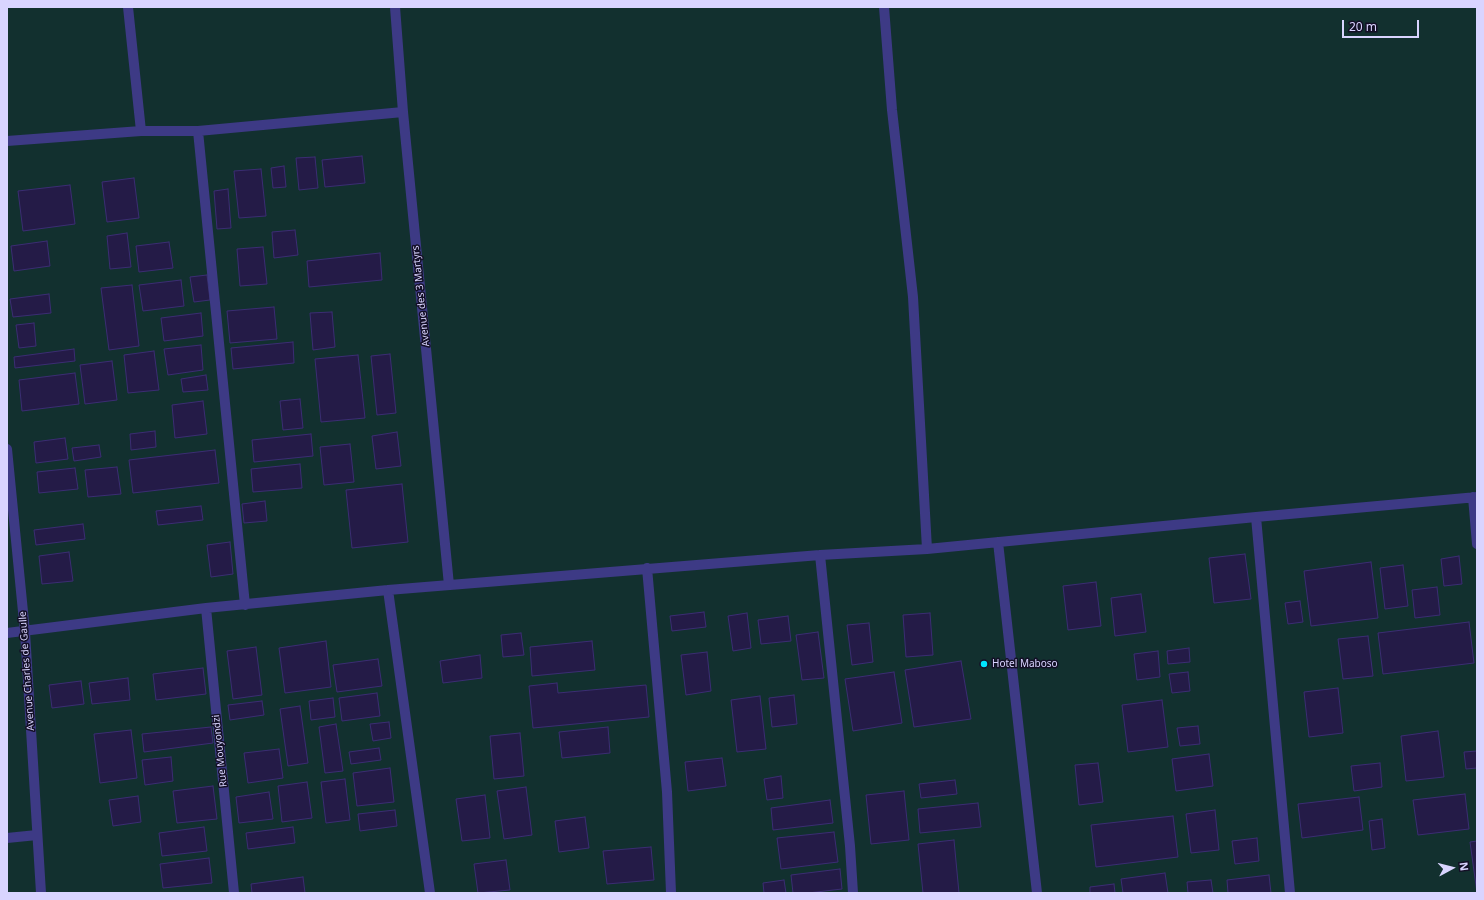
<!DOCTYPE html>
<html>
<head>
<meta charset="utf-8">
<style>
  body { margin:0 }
  #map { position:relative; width:1484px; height:900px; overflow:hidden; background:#130f26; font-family:"Noto Sans",sans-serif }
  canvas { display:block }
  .frame { position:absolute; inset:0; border:8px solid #d9d4ff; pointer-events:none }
  .north { position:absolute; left:1432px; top:848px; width:40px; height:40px; -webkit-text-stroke:3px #130f26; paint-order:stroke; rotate:83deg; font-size:11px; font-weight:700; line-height:16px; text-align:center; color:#d9d4ff }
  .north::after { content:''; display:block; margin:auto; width:14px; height:18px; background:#d9d4ff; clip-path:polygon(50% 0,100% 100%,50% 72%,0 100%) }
  .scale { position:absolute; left:1342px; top:20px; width:77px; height:18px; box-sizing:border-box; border:2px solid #d9d4ff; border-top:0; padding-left:5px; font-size:12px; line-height:14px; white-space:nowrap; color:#d9d4ff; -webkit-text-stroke:3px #130f26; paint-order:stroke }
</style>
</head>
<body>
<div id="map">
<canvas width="1484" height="900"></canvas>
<div class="frame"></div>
<div class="north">N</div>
<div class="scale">20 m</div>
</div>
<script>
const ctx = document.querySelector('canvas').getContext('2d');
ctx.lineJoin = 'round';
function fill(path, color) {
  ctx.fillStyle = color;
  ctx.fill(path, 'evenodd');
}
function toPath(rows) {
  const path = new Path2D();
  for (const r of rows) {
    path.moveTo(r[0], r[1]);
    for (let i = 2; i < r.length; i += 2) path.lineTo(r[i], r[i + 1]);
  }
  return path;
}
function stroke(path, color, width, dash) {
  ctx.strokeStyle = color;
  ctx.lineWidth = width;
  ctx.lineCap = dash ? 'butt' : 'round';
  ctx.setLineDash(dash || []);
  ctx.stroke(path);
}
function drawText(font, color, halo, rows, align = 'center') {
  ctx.font = font + ' "Noto Sans",sans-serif';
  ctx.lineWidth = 3;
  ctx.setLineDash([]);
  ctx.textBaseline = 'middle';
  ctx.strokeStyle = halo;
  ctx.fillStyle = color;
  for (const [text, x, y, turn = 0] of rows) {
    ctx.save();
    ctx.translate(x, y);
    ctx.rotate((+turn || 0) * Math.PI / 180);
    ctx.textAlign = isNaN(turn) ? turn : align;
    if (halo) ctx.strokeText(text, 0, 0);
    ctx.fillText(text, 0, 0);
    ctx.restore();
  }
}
fill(toPath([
  [7,7,1477,7,1477,893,7,893]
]), '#12302f');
const building = toPath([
  [362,156,365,183,325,187,322,160,362,156],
  [315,157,318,188,299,190,296,158,315,157],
  [284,166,286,187,273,188,271,168,284,166],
  [261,169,266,216,239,218,234,171,261,169],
  [134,178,139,218,107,222,102,182,134,178],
  [70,185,75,224,23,231,18,191,70,185],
  [228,189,231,228,217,229,214,191,228,189],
  [295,230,298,255,274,258,272,232,295,230],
  [127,233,131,267,110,269,107,236,127,233],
  [47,241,50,266,14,271,11,246,47,241],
  [169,242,173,268,139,272,136,246,169,242],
  [263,247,267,284,240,286,237,249,263,247],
  [380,253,382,280,309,287,307,261,380,253],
  [207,275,210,300,194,302,190,277,207,275],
  [181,280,184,306,143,311,139,285,181,280],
  [132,285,139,346,109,350,101,288,132,285],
  [49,294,51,313,13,317,10,299,49,294],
  [274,307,277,339,230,343,227,311,274,307],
  [332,312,335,347,313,350,310,313,332,312],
  [201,313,203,336,164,341,161,318,201,313],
  [34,323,36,346,19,348,16,325,34,323],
  [293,342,294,363,233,369,231,348,293,342],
  [201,345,203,370,168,375,164,349,201,345],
  [74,349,75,361,15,368,14,357,74,349],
  [154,351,159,390,128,393,124,355,154,351],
  [390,354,396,413,377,415,371,356,390,354],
  [358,355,365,418,321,422,315,359,358,355],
  [112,361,117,400,85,404,80,365,112,361],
  [75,373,79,404,22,411,19,380,75,373],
  [206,375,208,390,183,392,181,379,206,375],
  [300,399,303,428,283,430,280,401,300,399],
  [203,401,207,434,175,438,172,405,203,401],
  [155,431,156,447,131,450,130,434,155,431],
  [397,432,401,466,376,469,372,436,397,432],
  [311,434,313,456,254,462,252,440,311,434],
  [65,438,68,459,36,463,34,442,65,438],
  [350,444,354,482,324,485,320,447,350,444],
  [99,445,101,457,74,461,72,448,99,445],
  [215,450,219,483,133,493,129,460,215,450],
  [300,464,302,488,253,492,251,469,300,464],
  [117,467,121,494,88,497,85,470,117,467],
  [75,468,78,489,39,493,37,472,75,468],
  [402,484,408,542,352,548,346,490,402,484],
  [265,501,267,521,244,523,242,504,265,501],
  [201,506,203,520,158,525,156,511,201,506],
  [83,524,85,539,36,545,34,530,83,524],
  [230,542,233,574,211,577,207,545,230,542],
  [69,552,73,581,42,584,39,556,69,552],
  [1245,554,1251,599,1214,603,1209,558,1245,554],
  [1459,556,1462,584,1444,586,1441,559,1459,556],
  [1371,562,1378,618,1311,626,1304,571,1371,562],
  [1403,565,1408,606,1385,609,1380,568,1403,565],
  [1096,582,1101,626,1068,630,1063,586,1096,582],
  [1437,587,1440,615,1415,618,1412,590,1437,587],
  [1141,594,1146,632,1115,636,1111,598,1141,594],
  [1300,601,1303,622,1288,624,1285,603,1300,601],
  [704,612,706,627,672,631,670,616,704,612],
  [747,613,751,648,733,651,728,616,747,613],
  [930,613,933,655,906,657,903,615,930,613],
  [788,616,791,641,761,644,758,620,788,616],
  [1469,622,1474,663,1383,674,1378,633,1469,622],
  [869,623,873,662,852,665,847,625,869,623],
  [818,632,824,678,802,680,796,635,818,632],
  [521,633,524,655,503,657,501,635,521,633],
  [1368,636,1373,676,1343,679,1338,639,1368,636],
  [326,641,331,687,285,693,279,648,326,641],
  [592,641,595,670,532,676,530,647,592,641],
  [256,647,262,695,233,699,227,651,256,647],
  [1189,648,1190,662,1168,664,1167,651,1189,648],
  [1158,651,1160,677,1137,680,1134,654,1158,651],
  [707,652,711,691,686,695,681,655,707,652],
  [480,655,482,678,443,683,440,661,480,655],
  [378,659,382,686,337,692,333,665,378,659],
  [961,661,971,719,914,727,905,670,961,661],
  [203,668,206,694,156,700,153,674,203,668],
  [894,672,902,723,853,731,845,679,894,672],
  [1188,672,1190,691,1172,693,1169,674,1188,672],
  [128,678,130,700,92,704,89,683,128,678],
  [81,681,84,704,52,708,49,685,81,681],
  [557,683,558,693,646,685,649,717,533,728,529,686,557,683],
  [1338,688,1343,733,1309,737,1304,692,1338,688],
  [377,693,380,716,342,721,339,698,377,693],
  [794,695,797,724,772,727,769,698,794,695],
  [760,696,766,749,737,752,731,700,760,696],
  [333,698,335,717,311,720,309,701,333,698],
  [1162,700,1168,747,1128,752,1122,705,1162,700],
  [262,701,264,715,230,720,228,705,262,701],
  [300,706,308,763,288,766,280,709,300,706],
  [389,722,391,738,373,741,370,724,389,722],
  [336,724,343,771,325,773,319,727,336,724],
  [1198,726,1200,744,1180,746,1177,728,1198,726],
  [211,727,213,743,144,752,142,734,211,727],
  [608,727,610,753,562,758,559,732,608,727],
  [131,730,137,778,100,783,94,734,131,730],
  [1438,731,1444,777,1406,781,1401,736,1438,731],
  [520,733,524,776,494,779,490,736,520,733],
  [379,748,381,760,351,764,349,752,379,748],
  [279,749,283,778,248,783,244,753,279,749],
  [1477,751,1477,768,1466,769,1464,752,1477,751],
  [1209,754,1213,786,1176,791,1172,759,1209,754],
  [171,757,173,781,145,785,142,760,171,757],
  [722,758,726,786,688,791,685,762,722,758],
  [1098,763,1103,802,1079,805,1075,765,1098,763],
  [1380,763,1382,787,1354,791,1351,766,1380,763],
  [390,768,394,802,357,806,353,773,390,768],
  [781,776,783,798,767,800,764,779,781,776],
  [345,779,350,820,326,823,321,782,345,779],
  [955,780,957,794,921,798,919,784,955,780],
  [307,782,312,818,282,822,278,786,307,782],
  [213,786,217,819,177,823,173,791,213,786],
  [526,787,532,835,504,839,497,791,526,787],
  [904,791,909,840,871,844,866,795,904,791],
  [269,792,273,819,239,823,236,797,269,792],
  [1465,794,1469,829,1418,835,1413,800,1465,794],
  [485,795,490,838,462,841,456,799,485,795],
  [138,796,141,822,113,826,109,800,138,796],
  [1359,797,1363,830,1302,838,1298,804,1359,797],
  [830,800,833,823,773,830,771,808,830,800],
  [978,803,981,827,920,833,918,809,978,803],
  [395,810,397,826,360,831,358,814,395,810],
  [1215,810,1219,850,1191,853,1186,814,1215,810],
  [1173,816,1178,857,1096,867,1091,825,1173,816],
  [585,817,589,848,559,852,555,821,585,817],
  [1382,819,1385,848,1372,850,1369,821,1382,819],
  [204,827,207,851,162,856,159,833,204,827],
  [293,827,295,843,248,849,246,833,293,827],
  [834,832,838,862,781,869,777,838,834,832],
  [1257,838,1259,861,1235,864,1232,841,1257,838],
  [954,840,959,893,923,893,918,844,954,840],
  [1477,841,1477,893,1470,842,1477,841],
  [651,847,654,880,607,884,603,851,651,847],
  [209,858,212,883,163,888,160,864,209,858],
  [506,860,510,890,478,893,474,864,506,860],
  [840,869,842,889,808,893,793,893,791,875,840,869],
  [1165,873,1168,893,1123,893,1121,879,1165,873],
  [1269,875,1271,893,1228,893,1227,880,1269,875],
  [303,877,305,893,252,893,251,884,303,877],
  [784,880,786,893,764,893,763,883,784,880],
  [1211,880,1213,893,1188,893,1187,882,1211,880],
  [1114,884,1115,893,1090,893,1090,887,1114,884]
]);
fill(building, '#241b47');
stroke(building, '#3b2d73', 1);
stroke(toPath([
  [128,7,141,131],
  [395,7,403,112,449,585],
  [884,7,892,110,913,297,927,549],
  [198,131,245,605],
  [7,141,141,131,198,131,403,112],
  [7,449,25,632,41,893],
  [1473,497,1477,544],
  [1256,517,1290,893],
  [998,542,1037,893],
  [820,555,850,846,853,893],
  [647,568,667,792,671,893],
  [388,590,430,893],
  [206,608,234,893],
  [7,633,206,608,388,590,820,555,927,549,1256,517,1477,497],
  [7,838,37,835]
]), '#3d3a85', 10);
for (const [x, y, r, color] of [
  [984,664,4,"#00e5ff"]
]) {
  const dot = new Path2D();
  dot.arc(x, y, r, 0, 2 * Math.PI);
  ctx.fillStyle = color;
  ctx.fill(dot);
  stroke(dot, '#130f26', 1.5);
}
drawText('10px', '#d9d4ff', '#130f26', [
  ["Avenue des 3 Martyrs",421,296,-96],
  ["Avenue Charles de Gaulle",27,671,-94],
  ["Rue Mouyondzi",220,751,-96]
]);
drawText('10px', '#d9d4ff', '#130f26', [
  ["Hotel Maboso",992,664]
], 'left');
</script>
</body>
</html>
